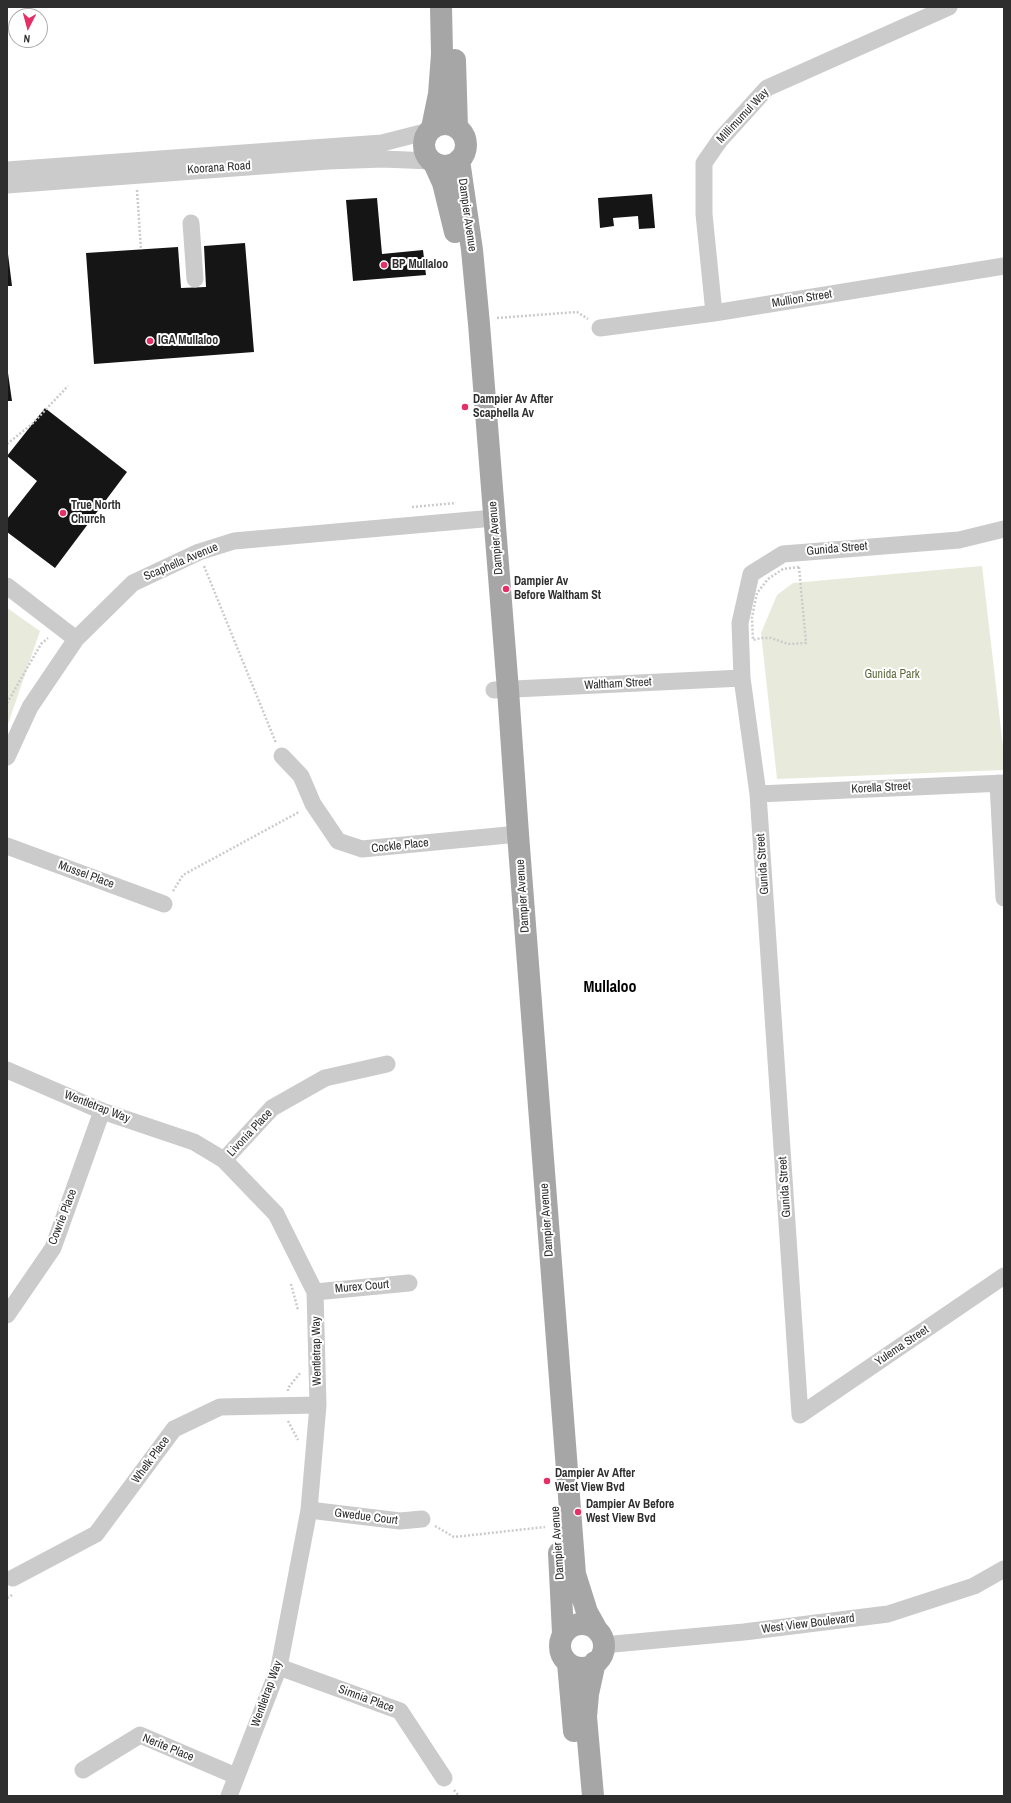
<!DOCTYPE html>
<html>
<head>
<meta charset="utf-8">
<style>
  body { margin:0 }
  #map { position:relative; width:1011px; height:1803px; overflow:hidden; background:#fff; font-family:"Archivo Narrow",sans-serif }
  canvas { display:block }
  .frame { position:absolute; inset:0; border:8px solid #2e2e2e; pointer-events:none }
  .north { position:absolute; left:8px; top:8px; width:40px; height:40px; box-sizing:border-box; background:#fff; border:1px solid #ababab; border-radius:50%; rotate:186deg; font-size:11px; font-weight:700; line-height:16px; text-align:center; color:#2e2e2e }
  .north::after { content:''; display:block; margin:auto; width:14px; height:18px; background:#e53067; clip-path:polygon(50% 0,100% 100%,50% 72%,0 100%) }
</style>
</head>
<body>
<div id="map">
<canvas width="1011" height="1803"></canvas>
<div class="frame"></div>
<div class="north">N</div>
</div>
<script>
const ctx = document.querySelector('canvas').getContext('2d');
ctx.lineJoin = 'round';
function fill(path, color) {
  ctx.fillStyle = color;
  ctx.fill(path, 'evenodd');
}
function toPath(rows) {
  const path = new Path2D();
  for (const r of rows) {
    if (r.length === 3) {
      path.moveTo(r[0] + r[2], r[1]);
      path.arc(r[0], r[1], r[2], 0, 2 * Math.PI);
      continue;
    }
    path.moveTo(r[0], r[1]);
    for (let i = 2; i < r.length; i += 2) path.lineTo(r[i], r[i + 1]);
  }
  return path;
}
function stroke(path, color, width, dash) {
  ctx.strokeStyle = color;
  ctx.lineWidth = width;
  ctx.lineCap = dash ? 'butt' : 'round';
  ctx.setLineDash(dash || []);
  ctx.stroke(path);
}
function drawText(font, color, halo, rows, align = 'center') {
  ctx.font = font + ' "Archivo Narrow",sans-serif';
  ctx.lineWidth = 4;
  ctx.setLineDash([]);
  ctx.textBaseline = 'middle';
  ctx.strokeStyle = halo;
  ctx.fillStyle = color;
  for (const [text, x, y, turn = 0] of rows) {
    ctx.save();
    ctx.translate(x, y);
    ctx.rotate((+turn || 0) * Math.PI / 180);
    ctx.textAlign = isNaN(turn) ? turn : align;
    if (halo) ctx.strokeText(text, 0, 0);
    ctx.fillText(text, 0, 0);
    ctx.restore();
  }
}
fill(toPath([
  [982,566,1004,755,1004,770,777,779,761,633,777,595,793,583],
  [7,608,40,631,7,727]
]), '#e8ebdc');
fill(toPath([
  [652,194,655,228,639,229,638,216,613,218,614,226,600,228,598,198],
  [377,198,382,254,423,250,426,275,353,281,346,200],
  [245,243,254,352,94,364,86,253,178,247,181,288,206,287,204,246],
  [7,246,12,286,7,286],
  [7,366,12,401,7,401],
  [45,408,127,472,55,568,7,532,7,519,37,481,7,456]
]), '#151515');
stroke(toPath([
  [137,190,141,250],
  [497,318,577,312,588,319],
  [7,444,33,423,68,386],
  [412,507,456,503],
  [204,566,276,743],
  [799,567,806,643,788,644,771,638,761,638,753,640,752,617,757,593,768,579,783,569,799,567],
  [7,703,41,644,48,638],
  [173,891,183,875,299,812],
  [291,1284,298,1310],
  [288,1391,288,1388,301,1372],
  [288,1421,298,1440],
  [435,1526,454,1537,545,1527],
  [7,1598,11,1596,11,1593],
  [454,1790,459,1796]
]), '#cbcbcb', 2.5, [2, 2]);
stroke(toPath([
  [7,170,382,143,429,131],
  [7,185,328,161,383,159,431,161],
  [191,223,195,279],
  [714,313,704,214,704,163,720,140,767,88,949,7],
  [600,328,714,313,1004,266],
  [7,586,76,639],
  [494,690,742,678],
  [282,756,301,776,313,804,338,841,362,849,518,834],
  [7,757,30,707,76,639,133,583,199,552,234,541,494,518],
  [998,783,1004,898],
  [758,794,1004,783],
  [7,846,164,904],
  [7,1070,102,1111,194,1142,224,1160,276,1214,315,1292,318,1405,309,1510,279,1667,229,1796],
  [224,1160,272,1108,325,1078,387,1064],
  [315,1292,409,1283],
  [7,1315,53,1248,102,1111],
  [800,1415,758,794,742,678,740,623,751,574,783,554,959,540,1004,529],
  [800,1415,1004,1276],
  [309,1510,400,1521,422,1519],
  [13,1578,96,1534,174,1429,220,1407,318,1405],
  [603,1645,744,1632,888,1614,974,1586,1004,1569],
  [279,1667,400,1711,444,1778],
  [83,1770,140,1735,236,1776]
]), '#cbcbcb', 17);
stroke(toPath([
  [455,60,457,128],
  [445,145,21],
  [432,128,439,94,442,54,441,7],
  [459,160,472,250,479,324,508,690,518,834,575,1574,587,1612,597,1630],
  [434,163,443,183,455,232],
  [559,1553,563,1633],
  [582,1646,22],
  [568,1663,574,1731],
  [593,1796,586,1717,588,1694,595,1662]
]), '#a6a6a6', 22);
for (const [x, y, r, color] of [
  [384,265,4,"#e53067"],
  [150,341,4,"#e53067"],
  [465,407,4,"#e53067"],
  [63,513,4,"#e53067"],
  [506,589,4,"#e53067"],
  [547,1481,4,"#e53067"],
  [578,1512,4,"#e53067"]
]) {
  const dot = new Path2D();
  dot.arc(x, y, r, 0, 2 * Math.PI);
  ctx.fillStyle = color;
  ctx.fill(dot);
  stroke(dot, '#fff', 1.5);
}
drawText('12px', '#2e2e2e', '#fff', [
  ["Millimumul Way",743,116,-47],
  ["Koorana Road",219,168,-4],
  ["Dampier Avenue",467,215,82],
  ["Mullion Street",802,299,-9],
  ["Dampier Avenue",496,538,-95],
  ["Gunida Street",837,549,-5],
  ["Scaphella Avenue",181,562,-23],
  ["Waltham Street",618,684,-3],
  ["Korella Street",881,788,-3],
  ["Cockle Place",400,846,-6],
  ["Gunida Street",763,864,-94],
  ["Mussel Place",86,875,20],
  ["Dampier Avenue",523,896,-94],
  ["Wentletrap Way",97,1107,21],
  ["Livonia Place",250,1133,-47],
  ["Gunida Street",785,1187,-94],
  ["Cowrie Place",63,1217,-69],
  ["Dampier Avenue",547,1220,-94],
  ["Murex Court",362,1287,-5],
  ["Yulema Street",902,1346,-34],
  ["Wentletrap Way",317,1351,-91],
  ["Whelk Place",151,1460,-54],
  ["Gwedue Court",366,1517,7],
  ["Dampier Avenue",558,1543,-94],
  ["West View Boulevard",808,1624,-7],
  ["Wentletrap Way",267,1694,-70],
  ["Simnia Place",366,1699,20],
  ["Nerite Place",168,1748,22]
]);
drawText('bold 12px', '#2e2e2e', '#fff', [
  ["BP Mullaloo",392,265],
  ["IGA Mullaloo",158,341],
  ["Dampier Av After",473,400],
  ["Scaphella Av",473,414],
  ["True North",71,506],
  ["Church",71,520],
  ["Dampier Av",514,582],
  ["Before Waltham St",514,596],
  ["Dampier Av After",555,1474],
  ["West View Bvd",555,1488],
  ["Dampier Av Before",586,1505],
  ["West View Bvd",586,1519]
], 'left');
drawText('12px', '#5c6a3b', '#fff', [
  ["Gunida Park",892,675]
]);
drawText('bold 16px', '#000', '#fff', [
  ["Mullaloo",610,988]
]);
</script>
</body>
</html>
